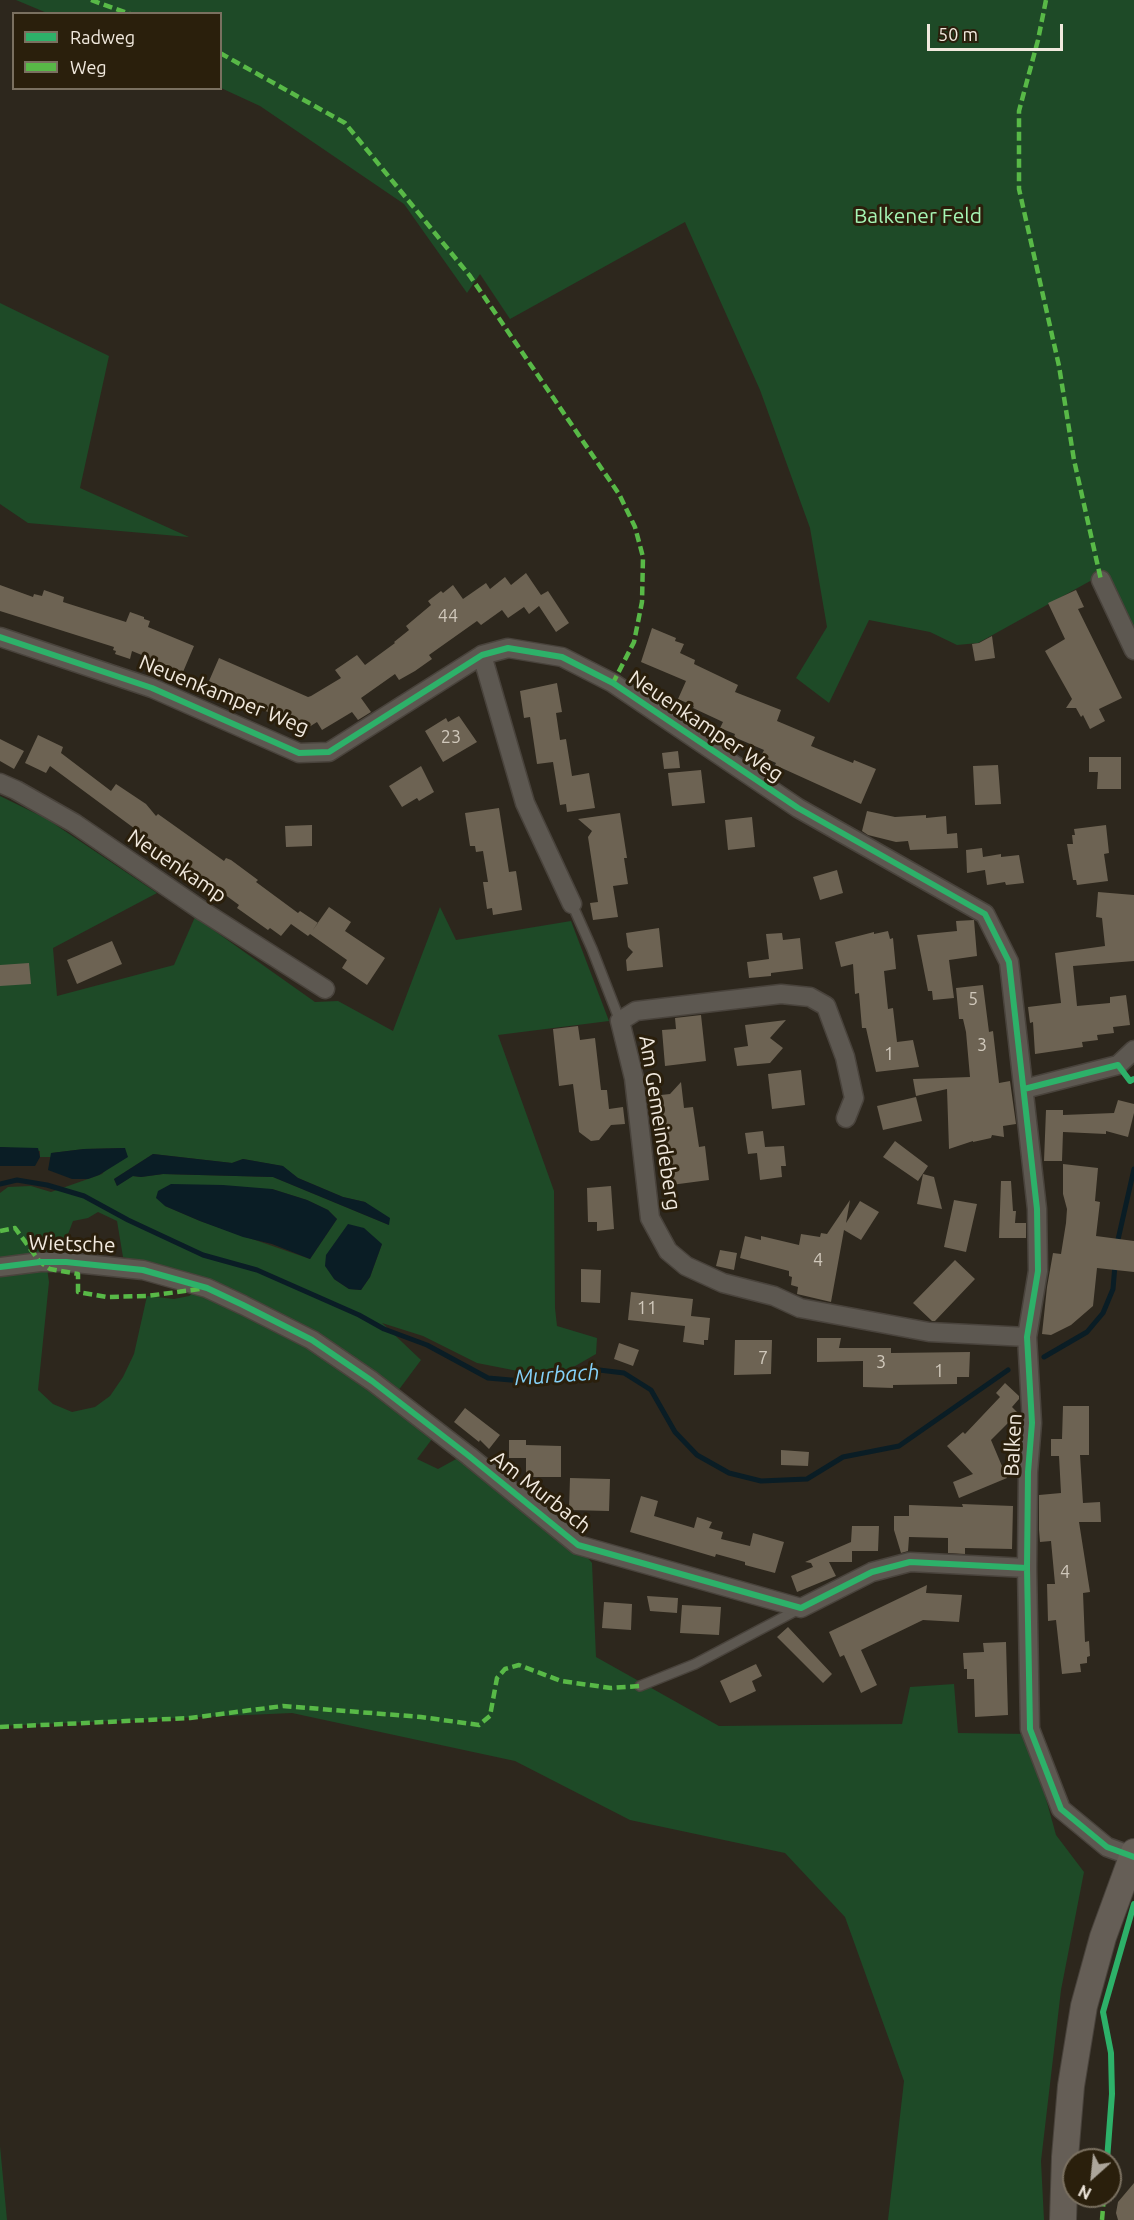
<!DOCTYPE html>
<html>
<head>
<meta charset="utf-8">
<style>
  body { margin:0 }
  #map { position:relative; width:1134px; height:2220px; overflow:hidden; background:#2d271d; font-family:Ubuntu,sans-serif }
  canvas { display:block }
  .legend { position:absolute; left:12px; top:12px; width:210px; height:78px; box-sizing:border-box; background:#2a1f0c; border:2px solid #7a7060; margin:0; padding:8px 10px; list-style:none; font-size:18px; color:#f1e9de }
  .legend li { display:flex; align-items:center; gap:12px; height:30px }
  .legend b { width:30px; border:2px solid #7a7060 }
  .north { position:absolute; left:1062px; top:2148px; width:60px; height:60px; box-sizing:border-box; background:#2a1f0c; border:2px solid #7a7060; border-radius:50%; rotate:207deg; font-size:16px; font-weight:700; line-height:24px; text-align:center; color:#f1e9de }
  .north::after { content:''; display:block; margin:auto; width:21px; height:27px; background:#aca59a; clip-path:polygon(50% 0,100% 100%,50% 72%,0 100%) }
  .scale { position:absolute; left:927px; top:24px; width:136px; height:27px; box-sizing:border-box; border:3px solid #f1e9de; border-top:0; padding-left:8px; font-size:18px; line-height:21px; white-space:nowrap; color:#f1e9de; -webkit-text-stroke:4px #2a1f0c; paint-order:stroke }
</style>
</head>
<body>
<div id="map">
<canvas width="1134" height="2220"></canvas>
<ul class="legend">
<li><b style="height:8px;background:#2db169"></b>Radweg</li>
<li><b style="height:8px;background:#58b947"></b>Weg</li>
</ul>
<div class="north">N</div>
<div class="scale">50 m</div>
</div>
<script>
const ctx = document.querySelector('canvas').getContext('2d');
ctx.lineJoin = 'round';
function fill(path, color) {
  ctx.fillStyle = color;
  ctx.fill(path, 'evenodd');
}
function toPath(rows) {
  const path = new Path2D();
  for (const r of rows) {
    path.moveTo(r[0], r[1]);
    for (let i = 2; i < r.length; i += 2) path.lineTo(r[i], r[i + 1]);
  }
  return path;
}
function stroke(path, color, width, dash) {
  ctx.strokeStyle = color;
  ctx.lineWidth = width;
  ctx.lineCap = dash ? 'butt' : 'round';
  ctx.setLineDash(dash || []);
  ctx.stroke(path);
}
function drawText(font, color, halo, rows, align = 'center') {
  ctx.font = font + ' Ubuntu,sans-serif';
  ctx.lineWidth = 6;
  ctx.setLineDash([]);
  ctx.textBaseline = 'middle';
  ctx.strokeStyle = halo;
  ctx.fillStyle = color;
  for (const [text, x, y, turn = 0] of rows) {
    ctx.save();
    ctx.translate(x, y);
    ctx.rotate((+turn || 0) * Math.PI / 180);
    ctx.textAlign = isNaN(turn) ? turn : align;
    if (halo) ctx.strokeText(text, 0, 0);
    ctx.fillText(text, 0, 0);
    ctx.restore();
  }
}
fill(toPath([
  [16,0,1134,0,1134,634,1092,580,978,643,957,645,930,632,869,620,829,703,796,678,827,627,810,528,760,390,685,222,510,319,480,274,467,293,404,204,260,106,221,88,220,14,47,13],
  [0,303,109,356,80,488,189,537,28,523,0,504],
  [0,796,47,819,157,893,53,948,57,996,174,965,195,917,315,1002,338,1001,393,1031,440,907,456,940,571,921,609,1021,498,1035,554,1191,555,1308,557,1326,597,1338,596,1354,570,1369,523,1372,477,1363,423,1336,382,1323,421,1360,389,1403,435,1435,417,1459,438,1469,458,1458,563,1527,592,1563,596,1657,719,1726,902,1724,910,1687,954,1684,958,1733,1028,1734,1056,1835,1084,1872,1061,1990,1041,2161,1044,2220,888,2220,904,2081,845,1917,785,1853,630,1820,515,1761,292,1713,0,1726,0,1276,47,1268,49,1282,38,1390,53,1404,72,1412,95,1407,110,1396,123,1377,134,1354,147,1296,174,1299,189,1296,203,1286,196,1278,123,1257,117,1221,98,1212,88,1218,73,1221,60,1255,0,1260,0,1193,8,1187,31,1186,51,1192,88,1179,102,1174,125,1148,84,1149,52,1153,51,1157,40,1157,40,1151,0,1147],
  [153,1154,232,1163,243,1159,282,1166,298,1178,343,1197,365,1202,389,1225,273,1177,163,1174,141,1177,132,1176,117,1186,114,1179],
  [272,1189,307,1200,328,1210,337,1219,310,1259,200,1221,165,1206],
  [382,1244,370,1277,361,1290,349,1289,334,1279],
  [0,2146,7,2220,0,2220]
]), '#1e4a27');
fill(toPath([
  [0,1147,38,1148,40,1157,35,1166,0,1166],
  [125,1148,128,1157,99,1175,88,1179,72,1179,48,1170,51,1153,84,1149],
  [153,1154,232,1163,243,1159,283,1166,298,1178,343,1197,365,1202,390,1218,389,1225,273,1177,163,1174,141,1177,133,1176,117,1186,114,1179],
  [171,1184,223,1185,272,1189,307,1200,328,1210,337,1219,310,1259,272,1244,243,1237,200,1221,165,1206,156,1198,158,1191],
  [348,1224,364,1228,382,1244,370,1277,361,1290,349,1289,334,1279,325,1266,326,1255]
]), '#0a1d25');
stroke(toPath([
  [0,1184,17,1180,47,1185,84,1196,128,1220,203,1255,257,1270,359,1315,384,1329,427,1345,488,1378,522,1381,591,1369,624,1373,651,1390,675,1432,697,1455,729,1473,761,1481,807,1479,843,1457,899,1446,1008,1370],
  [1117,1244,1134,1169],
  [1044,1357,1087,1332,1103,1313,1113,1289,1115,1265]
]), '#0a1d25', 5);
fill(toPath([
  [526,573,541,595,548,591,569,623,556,632,539,606,529,614,524,607,508,618,502,610,481,625,477,621,429,655,432,659,415,671,399,680,395,674,361,698,371,712,358,720,352,712,322,730,317,722,306,729,261,709,262,706,209,681,219,658,308,697,311,696,341,678,335,670,357,655,365,665,395,643,394,642,409,630,406,626,431,605,428,601,441,591,443,593,453,585,463,599,486,583,490,589,505,577,511,585],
  [0,585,33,597,34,594,42,596,44,590,64,597,63,602,126,622,130,612,144,617,144,619,150,621,148,627,194,646,183,672,132,651,130,659,115,654,116,651,113,650,114,647,0,611],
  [1076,590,1084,607,1078,609,1122,698,1099,709,1105,721,1090,729,1083,715,1081,717,1076,708,1066,708,1072,699,1045,651,1065,639,1048,603],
  [652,628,676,638,675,641,684,644,680,653,695,660,694,664,738,685,735,692,781,710,777,721,815,737,811,746,853,763,854,760,876,769,861,804,775,765,776,763,761,756,764,750,734,737,735,734,720,728,723,722,693,708,694,706,678,699,686,681,641,662],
  [992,636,995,658,975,661,972,644,979,643],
  [557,683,562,712,556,713,560,740,566,739,572,776,589,773,595,808,567,812,566,804,560,805,553,762,537,764,530,717,524,718,520,691],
  [459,716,477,742,443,762,425,731,446,718,448,722],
  [38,735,63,747,61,753,111,791,116,784,146,804,156,816,158,814,224,861,226,858,231,860,258,880,256,882,298,913,300,911,318,923,312,931,329,907,351,922,345,931,385,958,367,985,342,968,347,960,310,934,308,936,291,924,281,936,270,928,268,930,237,908,239,905,224,894,191,871,188,875,157,852,159,850,148,843,150,840,50,766,46,773,25,763],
  [0,739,24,751,14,769,0,761],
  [678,751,680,768,664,769,662,753],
  [1089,757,1121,757,1121,789,1097,789,1098,772,1089,772],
  [998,765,1001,804,975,805,973,766],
  [421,766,434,792,419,801,417,798,402,807,389,786],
  [701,770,705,803,672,806,668,773],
  [499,808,509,872,516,871,522,910,493,915,492,908,487,909,483,882,488,882,483,851,476,852,475,846,470,846,465,813],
  [867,811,895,817,926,815,926,818,946,816,947,834,957,833,958,848,910,850,908,841,896,842,868,835,862,831],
  [620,813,627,858,624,858,628,884,613,886,618,917,593,920,590,903,598,902,588,837,592,831,578,819],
  [752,817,755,847,728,850,725,820],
  [312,825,312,846,286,847,285,826],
  [1106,825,1109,853,1104,854,1108,881,1077,885,1076,880,1073,880,1067,844,1073,844,1072,835,1075,835,1074,829],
  [982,848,983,857,1001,854,1001,857,1019,855,1024,883,1006,885,1005,882,987,885,985,870,967,873,966,850],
  [837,870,843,893,820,900,813,877],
  [1098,892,1134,895,1134,961,1073,966,1077,1006,1110,1003,1110,997,1126,995,1130,1025,1113,1027,1114,1033,1097,1035,1098,1040,1082,1042,1083,1047,1035,1054,1033,1022,1030,1023,1028,1007,1061,1003,1055,953,1105,946,1102,918,1096,917],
  [974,920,977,956,949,960,954,998,933,1000,932,991,928,991,917,935,957,931,956,921],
  [659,928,663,967,627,971,626,960,633,952,628,947,626,933],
  [888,931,890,939,893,938,896,969,884,971,888,1009,893,1008,897,1042,913,1040,919,1067,876,1072,866,1028,862,1028,859,993,855,994,853,964,841,967,835,942,874,932,874,934],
  [782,933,783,940,800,938,803,969,771,973,771,976,749,978,747,962,769,959,766,934],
  [112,941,122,964,77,984,67,960],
  [29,963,31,984,0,986,0,965],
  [983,985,989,1032,993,1031,999,1083,1010,1081,1016,1124,1003,1126,1004,1137,992,1135,991,1138,973,1142,973,1141,949,1149,947,1089,916,1096,913,1079,970,1077,966,1032,963,1019,959,1019,956,988],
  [701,1015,706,1061,665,1066,662,1030,676,1029,675,1018],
  [786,1020,770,1038,783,1048,770,1063,737,1066,734,1048,748,1046,745,1025],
  [578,1026,580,1040,595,1038,601,1090,607,1090,609,1109,623,1107,625,1124,611,1125,599,1140,591,1141,579,1132,573,1084,559,1086,553,1029],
  [801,1070,805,1105,772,1109,768,1074],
  [681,1082,684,1108,693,1107,699,1147,705,1146,709,1180,671,1185,661,1095,670,1094],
  [916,1097,922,1121,883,1130,877,1106],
  [1118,1100,1134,1104,1134,1113,1128,1137,1106,1131,1106,1134,1063,1132,1062,1161,1044,1161,1046,1110,1063,1110,1063,1115,1114,1113],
  [763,1131,765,1147,784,1146,786,1166,781,1166,782,1177,760,1180,757,1153,748,1154,745,1133],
  [895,1141,928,1166,918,1181,883,1157],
  [1063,1164,1098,1168,1095,1201,1100,1202,1096,1236,1134,1241,1134,1272,1097,1268,1093,1306,1071,1325,1051,1335,1042,1334,1047,1287,1053,1253,1061,1254,1066,1223,1067,1209,1063,1194],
  [923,1174,934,1177,942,1209,917,1204],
  [1001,1181,1011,1181,1013,1211,1016,1211,1015,1223,1026,1223,1026,1238,999,1238],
  [611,1186,614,1229,597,1231,597,1222,588,1222,587,1188],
  [850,1200,846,1223,860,1201,879,1212,861,1240,844,1230,831,1302,797,1294,798,1287,791,1285,792,1277,789,1276,789,1271,740,1258,745,1236,761,1240,761,1236,799,1245,801,1234,820,1237,821,1233,827,1234],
  [954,1200,977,1204,966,1252,944,1247],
  [720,1250,737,1253,734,1270,716,1266],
  [955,1260,975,1279,935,1321,932,1321,913,1303],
  [581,1269,601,1270,600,1303,581,1302],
  [631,1292,693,1299,691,1316,710,1318,708,1340,704,1340,704,1345,683,1342,685,1326,628,1320],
  [817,1338,841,1338,839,1348,891,1348,891,1353,970,1352,969,1377,957,1377,957,1384,893,1385,893,1388,863,1387,863,1361,817,1362],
  [735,1340,772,1340,771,1374,734,1375],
  [619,1343,639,1350,633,1366,614,1359],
  [1005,1383,1019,1396,1019,1399,1012,1407,1018,1413,991,1440,1007,1478,959,1498,953,1482,973,1474,947,1446,963,1432,965,1434,1000,1397,996,1393],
  [1063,1406,1089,1406,1089,1455,1080,1455,1083,1503,1100,1502,1101,1522,1079,1522,1090,1592,1083,1593,1085,1642,1089,1641,1090,1656,1087,1657,1087,1663,1080,1664,1081,1672,1062,1674,1056,1620,1048,1621,1047,1584,1055,1584,1051,1541,1040,1542,1039,1530,1039,1495,1061,1493,1059,1456,1051,1456,1051,1439,1062,1439],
  [465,1408,500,1435,489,1449,480,1440,479,1442,454,1422],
  [509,1440,526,1440,526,1458,509,1458],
  [526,1445,561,1446,561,1477,526,1477],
  [781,1450,809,1452,808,1466,781,1465],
  [570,1478,610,1479,609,1511,569,1510],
  [641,1496,658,1501,654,1516,694,1528,697,1517,712,1522,709,1528,723,1532,721,1539,750,1546,753,1533,784,1542,775,1573,745,1565,745,1562,716,1554,715,1557,630,1532],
  [962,1504,1013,1506,1012,1549,965,1548,965,1554,948,1553,948,1538,909,1537,908,1551,901,1553,894,1530,894,1516,909,1516,909,1505,963,1507],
  [852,1526,879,1526,878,1551,852,1551,852,1562,829,1562,836,1576,797,1592,791,1576,813,1567,811,1563,805,1562,851,1542],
  [927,1585,926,1593,962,1595,959,1622,923,1620,861,1650,877,1685,861,1693,844,1655,840,1657,829,1632],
  [647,1596,678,1598,677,1613,650,1611],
  [604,1602,632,1604,631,1630,602,1628],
  [682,1605,721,1607,719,1635,680,1633],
  [788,1627,832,1674,823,1683,777,1637],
  [1006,1642,1008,1715,975,1717,974,1679,967,1679,967,1669,964,1669,963,1653,984,1652,983,1643],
  [756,1664,762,1676,752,1681,756,1691,730,1703,720,1681],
  [1134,2183,1134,2220,1118,2220,1116,2213,1118,2202]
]), '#6d6353');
const service = toPath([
  [572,904,592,949,620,1021],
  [640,1686,695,1664,799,1609]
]);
const minor = toPath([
  [1101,580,1134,650],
  [0,637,152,688,299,753,329,752,482,655,508,648,562,657,613,683,798,808,985,914,1009,962,1037,1209,1038,1271,1027,1337,1032,1423,1028,1472,1027,1568,1030,1729,1061,1809,1107,1847,1132,1856],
  [482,655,525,803,572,904],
  [0,783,16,790,74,823,204,912,325,989],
  [1024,1089,1118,1065,1134,1050],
  [846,1118,854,1098,845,1057,826,1006,810,997,781,994,636,1011,620,1021,634,1078,650,1218,668,1251,686,1266,723,1283,774,1296,800,1308,929,1332,1027,1337],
  [0,1267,40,1262,66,1262,143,1270,207,1288,243,1305,312,1340,372,1381,469,1456,578,1545,801,1608,872,1572,910,1562,1027,1568]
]);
const secondary = toPath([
  [1063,2220,1065,2157,1071,2086,1084,2006,1103,1937,1134,1852]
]);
stroke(service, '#49433c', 12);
stroke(minor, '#49433c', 21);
stroke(secondary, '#49433c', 28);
stroke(toPath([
  [1128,1078,1130,1081,1134,1079]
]), '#68645d', 3, [6, 3]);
stroke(service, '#5d5851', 9);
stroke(minor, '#5d5851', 18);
stroke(secondary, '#655e56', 26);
stroke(toPath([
  [91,0,130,14],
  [1046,0,1038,40,1019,111,1019,189,1059,366,1074,460,1101,580],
  [220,53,345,123,470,276,619,494,635,527,643,557,642,602,634,642,613,683],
  [0,1231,15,1228,40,1262,50,1269,78,1274,78,1292,107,1297,147,1296,200,1289],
  [0,1727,190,1718,283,1706,421,1717,479,1725,490,1716,497,1678,505,1669,519,1665,561,1681,611,1688,640,1686],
  [1102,2220,1104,2196]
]), '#58b947', 4.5, [9, 4.5]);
stroke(toPath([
  [0,637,152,688,299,753,329,752,482,655,508,648,562,657,613,683,798,808,985,914,1009,962,1037,1209,1038,1271,1027,1337,1032,1423,1028,1472,1027,1568,1030,1729,1061,1809,1107,1847,1134,1857],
  [1024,1089,1118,1065,1130,1081,1134,1079],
  [0,1267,40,1262,66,1262,143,1270,207,1288,243,1305,312,1340,372,1381,469,1456,578,1545,801,1608,872,1572,910,1562,1027,1568],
  [1107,2160,1112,2094,1111,2053,1103,2012,1134,1904]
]), '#2db169', 6);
drawText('18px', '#d0c8bb', null, [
  ["44",448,616],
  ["23",451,737],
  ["5",973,999],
  ["3",982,1045],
  ["1",889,1054],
  ["4",818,1260],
  ["11",647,1308],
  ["7",763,1358],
  ["3",881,1362],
  ["1",939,1371],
  ["4",1065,1572]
]);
drawText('21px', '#a6f5b4', '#2a1f0c', [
  ["Balkener Feld",918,216]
]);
drawText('21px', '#f1e9de', '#2a1f0c', [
  ["Neuenkamper Weg",224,695,22],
  ["Neuenkamper Weg",706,726,34],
  ["Neuenkamp",177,866,34],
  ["Am Gemeindeberg",660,1123,81],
  ["Wietsche",72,1244,2],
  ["Balken",1013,1445,-87],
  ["Am Murbach",541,1492,38]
]);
drawText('italic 22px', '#84d0f7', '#2a1f0c', [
  ["Murbach",557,1375,-4]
]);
</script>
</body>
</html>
